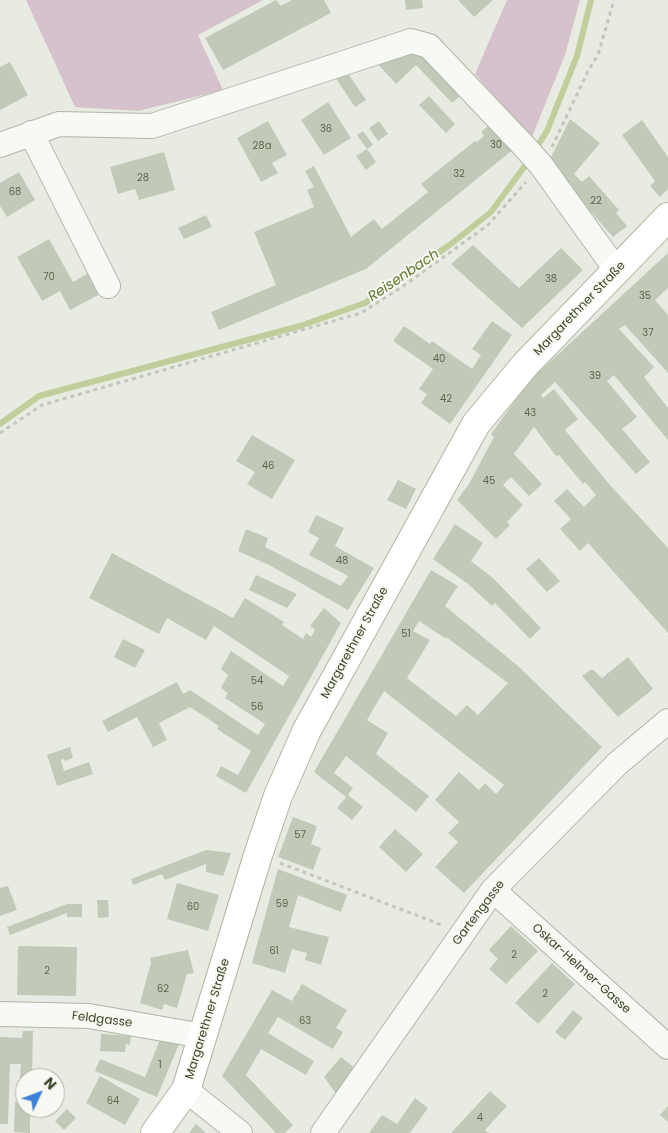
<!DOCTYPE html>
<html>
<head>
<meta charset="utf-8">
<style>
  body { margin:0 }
  #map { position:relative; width:668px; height:1133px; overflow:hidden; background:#e8ebe1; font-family:Poppins,sans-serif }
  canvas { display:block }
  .north { position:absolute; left:15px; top:1068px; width:50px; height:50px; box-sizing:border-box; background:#f6f8f1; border:1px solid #abb0a1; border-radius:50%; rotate:47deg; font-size:14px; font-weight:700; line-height:20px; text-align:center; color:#3a4428 }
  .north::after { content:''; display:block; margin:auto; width:18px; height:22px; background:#3e81d8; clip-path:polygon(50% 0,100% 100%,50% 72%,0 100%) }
</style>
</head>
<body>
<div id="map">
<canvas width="668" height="1133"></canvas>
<div class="north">N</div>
</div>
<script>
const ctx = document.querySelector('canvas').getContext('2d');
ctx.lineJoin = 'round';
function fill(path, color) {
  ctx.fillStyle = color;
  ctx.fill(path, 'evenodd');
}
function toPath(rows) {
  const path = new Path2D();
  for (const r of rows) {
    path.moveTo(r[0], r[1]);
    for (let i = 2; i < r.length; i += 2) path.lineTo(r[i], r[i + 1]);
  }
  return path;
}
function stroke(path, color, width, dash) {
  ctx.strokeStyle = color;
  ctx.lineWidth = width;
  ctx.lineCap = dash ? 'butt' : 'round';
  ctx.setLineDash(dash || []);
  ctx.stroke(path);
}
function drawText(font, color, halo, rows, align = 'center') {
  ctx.font = font + ' Poppins,sans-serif';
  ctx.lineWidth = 4;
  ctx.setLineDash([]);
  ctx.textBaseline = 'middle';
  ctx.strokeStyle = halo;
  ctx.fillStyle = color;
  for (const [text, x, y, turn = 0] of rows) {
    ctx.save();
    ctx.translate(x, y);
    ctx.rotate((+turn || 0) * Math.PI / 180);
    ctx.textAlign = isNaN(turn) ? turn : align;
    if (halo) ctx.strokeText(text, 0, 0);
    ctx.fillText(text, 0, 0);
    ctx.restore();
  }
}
fill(toPath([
  [26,0,263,0,198,35,223,90,138,111,75,107],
  [507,0,580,0,565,55,531,139,475,74]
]), '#d5c2cc');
stroke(toPath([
  [535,150,547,131,577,56,591,0],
  [0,424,39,396,300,326,365,303,451,244,491,212,530,159]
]), '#c1cd9a', 6);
fill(toPath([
  [276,0,281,6,292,0,324,0,331,13,223,70,205,38],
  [405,0,422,0,423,8,406,10],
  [458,0,493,0,474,17],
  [424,50,464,93,452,103,416,65,396,84,377,63],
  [10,62,28,95,0,110,0,67],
  [347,72,366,100,355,107,335,77],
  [429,96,455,124,446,133,419,105],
  [328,102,351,138,324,155,301,120],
  [570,119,600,143,574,174,582,182,589,176,619,210,616,213,627,226,613,237,548,163],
  [642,120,668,157,668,189,660,197,650,186,655,181,622,135],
  [268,121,287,155,272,163,278,173,261,182,237,138],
  [379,121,388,134,378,141,369,128],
  [491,123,515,148,366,269,219,330,211,312,276,285,254,232,314,207,307,190,314,187,305,171,314,166,351,237,374,219,382,229,428,192,421,184,475,141,477,142,484,136,481,132],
  [363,131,373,145,367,149,357,135],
  [367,149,376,162,366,170,356,156],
  [164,152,175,190,139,200,135,189,118,194,110,167],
  [19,172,35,200,7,217,0,206,0,183],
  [206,215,212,227,184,239,178,228],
  [49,239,73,282,90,272,102,293,70,310,60,291,42,301,17,257],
  [473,245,519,288,561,248,583,270,522,328,451,264],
  [668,253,668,288,655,300,668,315,668,373,625,325,619,329,654,367,644,377,668,408,668,440,614,375,607,381,637,417,622,429,650,462,636,474,555,382,541,395,543,398,554,389,578,419,565,430,609,484,668,548,668,633,588,543,580,551,560,529,571,519,554,501,567,489,584,507,596,495,585,482,583,484,559,455,556,456,534,427,514,454,542,484,529,496,511,477,503,485,523,505,507,522,510,525,496,539,457,500,469,484,494,437,491,434,529,381],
  [492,321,512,335,450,424,421,403,427,394,419,389,433,369,393,341,404,326,430,344,432,341,472,369,481,355,472,349],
  [252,435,295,460,272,499,247,484,255,472,236,461],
  [398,480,416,489,406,509,387,500],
  [316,515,344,528,335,546,374,568,348,610,269,565,238,551,246,529,268,538,265,547,341,586,348,576,309,555,319,538,308,532],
  [455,524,483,543,471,561,493,578,541,628,530,639,495,603,492,606,468,584,433,559],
  [112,553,233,618,245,598,284,622,282,625,303,639,306,633,311,637,315,630,310,626,324,608,341,623,246,793,216,776,221,766,238,775,251,751,217,729,219,726,190,707,159,723,167,740,153,747,137,717,108,732,102,721,177,682,183,694,190,690,258,735,265,724,225,698,228,693,221,688,228,675,221,669,231,651,283,686,289,676,214,626,206,640,167,618,159,634,89,598],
  [539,558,560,581,547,592,526,569],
  [431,570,458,586,445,606,518,666,602,747,464,893,435,867,458,842,448,833,459,822,435,800,459,772,479,790,485,783,496,794,504,785,384,691,367,720,388,733,376,754,429,796,416,812,346,756,334,773,353,788,348,795,363,807,352,820,337,808,346,797,314,772],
  [419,621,445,638,446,637,508,683,478,715,467,705,456,716,407,678,430,640,413,631],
  [256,575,297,594,287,608,249,590],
  [123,639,145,650,135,668,114,657],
  [628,657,653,689,618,717,582,676,592,669,602,678],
  [70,747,73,758,65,761,64,759,61,760,64,771,89,762,93,774,57,786,47,755],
  [293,817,317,826,311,844,321,848,313,870,278,857],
  [395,829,423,854,406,872,379,847],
  [206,850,231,853,223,876,206,872,206,864,165,880,162,874,133,885,131,879],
  [278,869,347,895,341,912,298,895,289,927,329,937,321,965,305,960,307,953,292,949,285,973,252,963],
  [177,883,219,895,208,931,167,919],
  [8,886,17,910,0,916,0,888],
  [97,900,108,900,109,917,98,918],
  [67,904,82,904,82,917,67,917,67,913,10,935,7,927],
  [511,926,538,951,506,984,489,969,498,959,489,950],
  [18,946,77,947,76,996,17,995],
  [188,950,194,973,187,974,177,1008,164,1004,162,1010,140,1003,151,963,150,958],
  [552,963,575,984,538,1024,515,1003],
  [302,984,347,1010,336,1028,343,1032,333,1049,278,1017,268,1033,314,1061,306,1075,261,1049,246,1075,293,1125,285,1133,276,1133,222,1076,272,990,292,1001],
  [573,1010,583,1018,565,1040,555,1032],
  [23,1031,33,1031,32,1078,25,1078,25,1108,30,1108,30,1133,14,1132,15,1102,18,1102,21,1064,10,1064,8,1124,0,1124,0,1037,22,1038],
  [101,1034,131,1036,130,1045,126,1044,125,1052,100,1051],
  [161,1037,179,1044,157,1097,95,1071,100,1059,145,1077],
  [341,1057,356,1069,336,1094,324,1077],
  [100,1076,140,1099,125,1125,86,1103],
  [490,1091,507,1106,485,1130,489,1133,451,1133],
  [415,1098,428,1108,410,1133,369,1133,382,1115,397,1124],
  [668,1106,668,1122,660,1115],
  [67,1109,76,1118,64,1130,55,1121],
  [196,1124,206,1133,189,1133]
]), '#c3c9b8');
const street = toPath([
  [31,133,108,286],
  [0,145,59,124,152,126,411,41,429,46,524,146,541,165,617,271],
  [493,890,668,1047],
  [0,1014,89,1016,203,1036],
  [186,1090,240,1133],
  [323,1133,493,890,617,764,668,721]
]);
const primary = toPath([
  [155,1133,186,1090,258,855,278,796,307,730,476,424,525,365,668,217]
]);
stroke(street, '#b0b6a6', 26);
stroke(primary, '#b0b79f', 30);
stroke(toPath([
  [552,147,589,69,598,55,614,0],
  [0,433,42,405,361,313,402,287,488,225,526,182],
  [280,863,442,925]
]), '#c2c6bb', 3, [4, 4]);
stroke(street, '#f7f9f4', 24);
stroke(primary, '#fff', 28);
drawText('10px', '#5c654c', null, [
  ["36",326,129],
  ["30",496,145],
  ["28a",262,146],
  ["32",459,174],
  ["28",143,178],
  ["68",15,192],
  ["22",596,201],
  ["70",49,277],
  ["38",551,279],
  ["35",645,296],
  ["37",648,333],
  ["40",439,359],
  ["39",595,376],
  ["42",446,399],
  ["43",530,413],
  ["46",268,466],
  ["45",489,481],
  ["48",342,561],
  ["51",406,634],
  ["54",257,681],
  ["56",257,707],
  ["57",300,835],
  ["59",282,904],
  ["60",193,907],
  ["61",274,951],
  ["2",514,955],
  ["2",47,971],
  ["62",163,989],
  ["2",545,994],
  ["63",305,1021],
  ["1",160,1065],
  ["64",113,1101],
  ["4",480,1118]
]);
drawText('12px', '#3a4428', '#f6f8f1', [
  ["Margarethner Straße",580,309,-46],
  ["Margarethner Straße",355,643,-61],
  ["Gartengasse",479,913,-53],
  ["Oskar-Helmer-Gasse",581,969,42],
  ["Margarethner Straße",208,1019,-73],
  ["Feldgasse",102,1020,7]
]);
drawText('italic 14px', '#63762e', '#f6f8f1', [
  ["Reisenbach",404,276,-34]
]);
</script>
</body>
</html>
